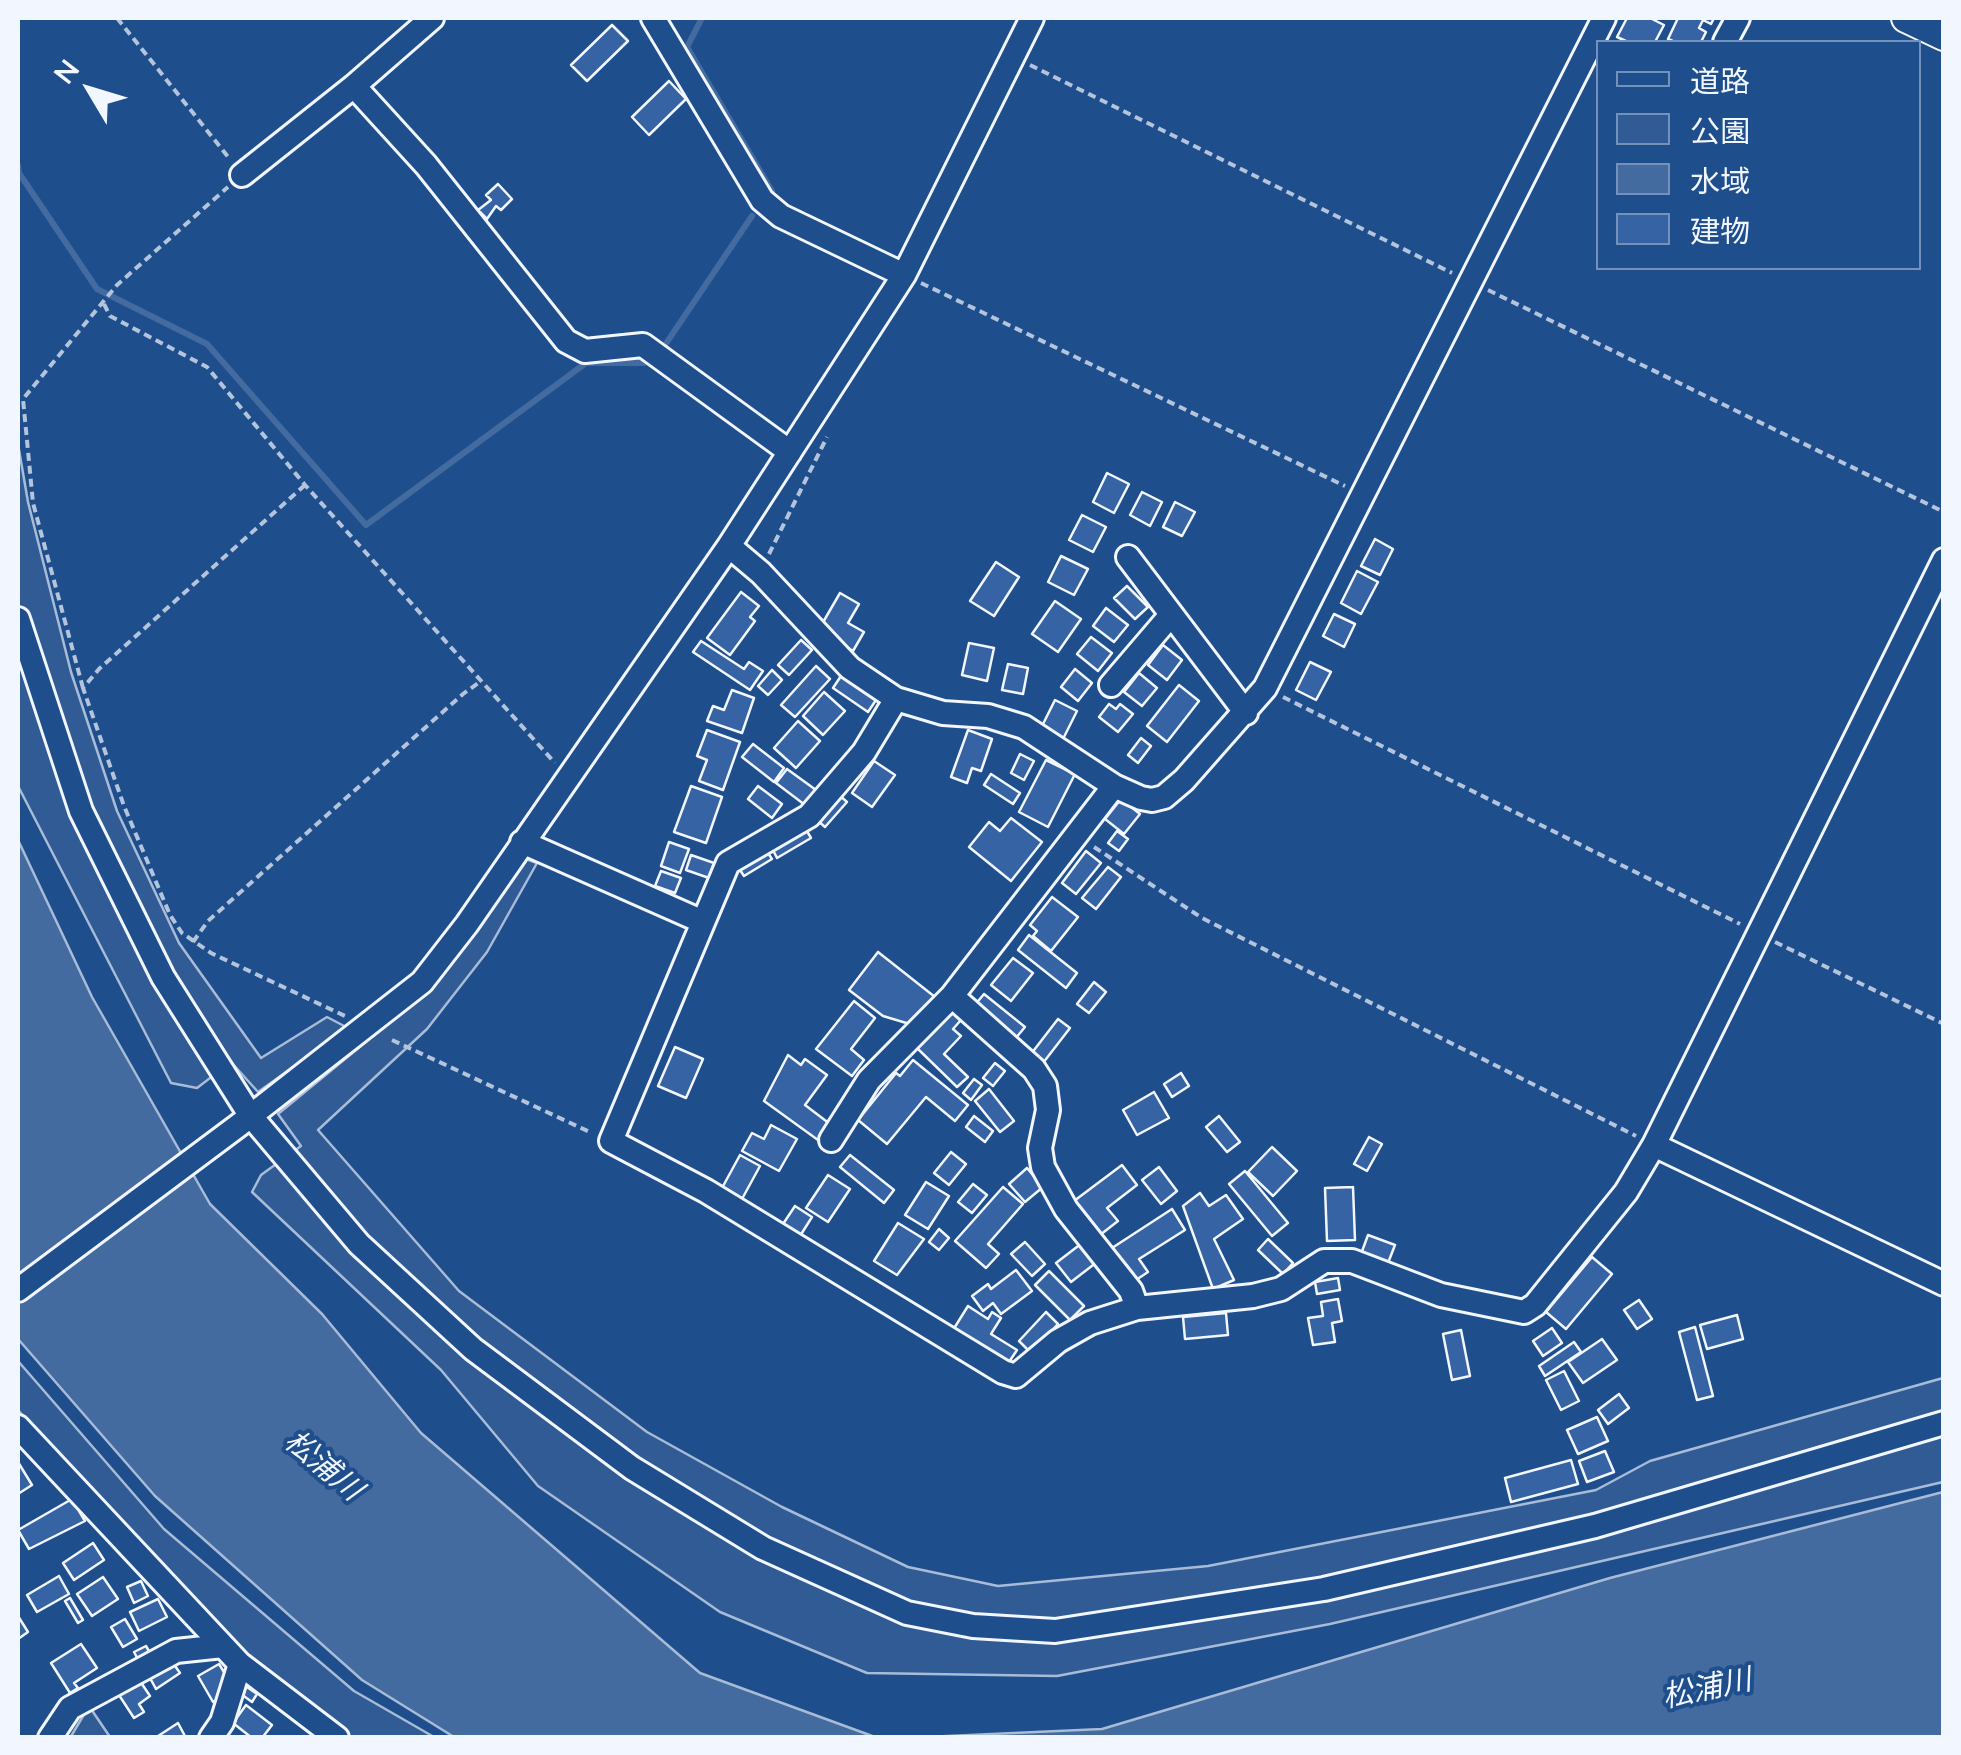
<!DOCTYPE html>
<html>
<head>
<meta charset="utf-8">
<style>
  body { margin:0 }
  #map { position:relative; width:1961px; height:1755px; overflow:hidden; background:#1f4e8c; font-family:Mulish,"Noto Sans JP",sans-serif }
  canvas { display:block }
  .frame { position:absolute; inset:0; border:20px solid #f2f6ff; pointer-events:none }
  .legend { position:absolute; left:1596px; top:40px; width:325px; height:230px; box-sizing:border-box; background:#1f4e8c; border:2px solid #7391ba; margin:0; padding:12px 18px; list-style:none; font-size:30px; color:#f2f6ff }
  .legend li { display:flex; align-items:center; gap:20px; height:50px }
  .legend b { width:50px; border:2px solid #7391ba }
  .north { position:absolute; left:40px; top:40px; width:100px; height:100px; -webkit-text-stroke:8px #1f4e8c; paint-order:stroke; rotate:308deg; font-size:28px; font-weight:700; line-height:40px; text-align:center; color:#f2f6ff }
  .north::after { content:''; display:block; margin:auto; width:35px; height:45px; background:#f2f6ff; clip-path:polygon(50% 0,100% 100%,50% 72%,0 100%) }
</style>
</head>
<body>
<div id="map">
<canvas width="1961" height="1755"></canvas>
<div class="frame"></div>
<ul class="legend">
<li><b style="height:12px;background:#1f4e8c"></b>道路</li>
<li><b style="height:28px;background:#305b95"></b>公園</li>
<li><b style="height:28px;background:#446ba0"></b>水域</li>
<li><b style="height:28px;background:#3563a3"></b>建物</li>
</ul>
<div class="north">N</div>
</div>
<script>
const ctx = document.querySelector('canvas').getContext('2d');
ctx.lineJoin = 'round';
function fill(path, color) {
  ctx.fillStyle = color;
  ctx.fill(path, 'evenodd');
}
function toPath(rows) {
  const path = new Path2D();
  for (const r of rows) {
    path.moveTo(r[0], r[1]);
    for (let i = 2; i < r.length; i += 2) path.lineTo(r[i], r[i + 1]);
  }
  return path;
}
function stroke(path, color, width, dash) {
  ctx.strokeStyle = color;
  ctx.lineWidth = width;
  ctx.lineCap = dash ? 'butt' : 'round';
  ctx.setLineDash(dash || []);
  ctx.stroke(path);
}
function drawText(font, color, halo, rows, align = 'center') {
  ctx.font = font + ' Mulish,"Noto Sans JP",sans-serif';
  ctx.lineWidth = 8;
  ctx.setLineDash([]);
  ctx.textBaseline = 'middle';
  ctx.strokeStyle = halo;
  ctx.fillStyle = color;
  for (const [text, x, y, turn = 0] of rows) {
    ctx.save();
    ctx.translate(x, y);
    ctx.rotate((+turn || 0) * Math.PI / 180);
    ctx.textAlign = isNaN(turn) ? turn : align;
    if (halo) ctx.strokeText(text, 0, 0);
    ctx.fillText(text, 0, 0);
    ctx.restore();
  }
}
const green = toPath([
  [18,444,28,502,71,672,117,811,179,943,261,1058,327,1017,348,1028,258,1092,231,1062,197,1088,171,1083,18,786,18,444],
  [523,858,537,863,487,952,427,1029,318,1130,459,1291,647,1432,782,1507,908,1567,998,1586,1208,1566,1596,1490,1650,1461,1943,1378,1943,1482,1330,1624,1057,1676,867,1673,720,1612,538,1486,441,1370,252,1192,261,1175,301,1146,278,1114,428,991,473,935,523,858],
  [18,1361,164,1529,354,1691,434,1737,350,1737,244,1659,18,1410,18,1361],
  [89,1706,110,1737,70,1738,89,1706]
]);
fill(green, '#305b95');
stroke(green, '#a8bbd7', 2.5);
const water = toPath([
  [18,840,92,997,210,1204,322,1314,421,1433,700,1673,875,1737,454,1737,362,1680,155,1496,18,1339,18,840],
  [1943,1492,1943,1737,925,1737,1102,1729,1610,1578,1943,1492]
]);
fill(water, '#446ba0');
stroke(water, '#a8bbd7', 2.5);
stroke(toPath([
  [702,18,687,47,772,191],
  [18,165,19,173,97,289,207,344,366,525,586,363,644,363],
  [665,345,752,216]
]), '#446ba0', 6);
const building = toPath([
  [1627,18,1650,18,1664,25,1655,42,1628,42,1617,37,1627,18],
  [1678,18,1714,18,1711,24,1703,20,1699,28,1706,32,1701,42,1675,42,1668,39,1678,18],
  [612,25,628,41,587,81,571,65,612,25],
  [669,81,686,99,649,135,632,117,669,81],
  [498,184,512,199,501,210,496,206,487,219,478,210,491,200,486,195,498,184],
  [1107,473,1129,484,1114,513,1093,502,1107,473],
  [1142,492,1162,502,1150,526,1130,515,1142,492],
  [1175,502,1195,512,1182,536,1163,527,1175,502],
  [1082,515,1106,527,1093,552,1069,540,1082,515],
  [1375,539,1393,549,1380,575,1361,566,1375,539],
  [1061,556,1088,569,1074,595,1048,582,1061,556],
  [996,562,1019,577,994,616,970,601,996,562],
  [1357,571,1378,582,1361,614,1341,603,1357,571],
  [1127,586,1148,607,1135,619,1114,598,1127,586],
  [741,592,759,606,750,617,755,621,730,655,707,638,741,592],
  [840,593,859,604,848,623,864,632,853,651,834,639,822,624,840,593],
  [1055,601,1081,619,1058,652,1032,634,1055,601],
  [1106,608,1128,625,1114,642,1093,626,1106,608],
  [1334,614,1355,624,1344,647,1323,636,1334,614],
  [1091,637,1112,653,1098,671,1077,654,1091,637],
  [801,640,812,650,789,675,778,665,801,640],
  [701,641,744,669,749,662,763,671,750,690,693,652,701,641],
  [969,643,994,648,987,681,962,675,969,643],
  [1163,645,1182,660,1167,680,1148,665,1163,645],
  [1310,662,1331,672,1316,700,1296,690,1310,662],
  [1008,664,1028,668,1023,694,1002,690,1008,664],
  [816,666,830,679,795,717,781,705,816,666],
  [1075,669,1092,683,1078,701,1061,687,1075,669],
  [772,670,782,680,768,695,758,686,772,670],
  [1139,673,1157,688,1142,706,1124,692,1139,673],
  [841,676,876,700,868,712,833,688,841,676],
  [1179,685,1199,701,1167,742,1147,726,1179,685],
  [732,690,754,698,742,733,707,721,713,706,724,710,732,690],
  [824,692,845,711,823,735,803,716,824,692],
  [1055,700,1077,711,1062,741,1040,730,1055,700],
  [1109,704,1116,709,1120,704,1133,714,1118,732,1099,717,1109,704],
  [798,721,820,741,796,768,774,748,798,721],
  [707,730,740,742,723,790,699,781,707,760,697,756,707,730],
  [968,730,992,739,981,771,972,768,967,783,951,777,968,730],
  [1141,738,1151,746,1138,763,1128,755,1141,738],
  [753,744,784,768,774,782,742,757,753,744],
  [1020,754,1034,761,1024,780,1011,773,1020,754],
  [1046,760,1075,774,1048,827,1019,812,1046,760],
  [874,761,895,775,872,807,852,793,874,761],
  [787,769,816,790,805,805,776,783,787,769],
  [991,774,1020,793,1013,804,984,785,991,774],
  [691,786,722,797,706,843,674,832,691,786],
  [758,786,782,804,772,818,748,799,758,786],
  [839,795,847,802,825,827,817,820,839,795],
  [1121,799,1140,814,1124,834,1105,819,1121,799],
  [1011,818,1042,842,1011,881,969,847,989,822,1000,831,1011,818],
  [804,826,811,838,777,858,771,846,804,826],
  [1117,831,1128,839,1119,851,1108,843,1117,831],
  [669,842,689,849,680,873,661,866,669,842],
  [766,850,772,859,744,876,738,867,766,850],
  [1086,851,1101,863,1076,894,1062,883,1086,851],
  [691,855,714,863,709,878,686,870,691,855],
  [1108,867,1121,877,1096,909,1082,898,1108,867],
  [661,871,681,878,675,893,655,886,661,871],
  [1052,897,1078,917,1051,951,1033,936,1037,931,1030,925,1052,897],
  [1029,935,1077,973,1066,988,1018,950,1029,935],
  [878,952,935,997,913,1025,883,1016,849,990,878,952],
  [1013,958,1033,973,1011,1001,991,985,1013,958],
  [1094,982,1106,992,1089,1013,1077,1004,1094,982],
  [984,994,1025,1027,1015,1039,974,1006,984,994],
  [854,1001,875,1018,851,1049,864,1060,852,1076,816,1049,854,1001],
  [953,1011,961,1020,953,1029,961,1036,944,1054,968,1077,957,1087,917,1048,953,1011],
  [1058,1019,1070,1028,1043,1063,1031,1054,1058,1019],
  [675,1047,703,1059,686,1098,658,1086,675,1047],
  [788,1055,801,1065,805,1059,827,1075,805,1105,830,1124,818,1140,764,1101,788,1055],
  [913,1060,968,1105,955,1121,926,1097,887,1144,858,1120,896,1073,900,1076,913,1060],
  [995,1063,1005,1071,993,1086,983,1078,995,1063],
  [1181,1073,1189,1086,1172,1097,1164,1084,1181,1073],
  [974,1079,982,1085,971,1100,963,1093,974,1079],
  [989,1089,1014,1121,1000,1132,975,1101,989,1089],
  [1154,1092,1169,1118,1137,1135,1123,1110,1154,1092],
  [974,1116,993,1131,985,1142,966,1127,974,1116],
  [1219,1116,1240,1142,1227,1152,1206,1127,1219,1116],
  [771,1125,797,1139,779,1171,742,1151,752,1133,764,1139,771,1125],
  [1369,1137,1382,1144,1367,1171,1354,1164,1369,1137],
  [1272,1147,1297,1171,1273,1196,1248,1172,1272,1147],
  [951,1152,966,1164,949,1185,934,1173,951,1152],
  [740,1155,760,1166,742,1199,722,1188,740,1155],
  [850,1155,894,1190,884,1203,840,1167,850,1155],
  [1122,1165,1137,1185,1107,1208,1118,1221,1100,1235,1074,1201,1122,1165],
  [1159,1167,1177,1191,1161,1204,1142,1180,1159,1167],
  [1027,1168,1043,1187,1025,1202,1009,1184,1027,1168],
  [1245,1171,1288,1223,1272,1236,1229,1184,1245,1171],
  [828,1175,850,1189,828,1222,806,1208,828,1175],
  [926,1182,949,1196,928,1229,905,1215,926,1182],
  [973,1184,987,1195,972,1213,958,1202,973,1184],
  [1003,1187,1023,1204,988,1244,999,1254,986,1268,955,1241,1003,1187],
  [1353,1187,1355,1240,1327,1241,1325,1188,1353,1187],
  [1200,1193,1209,1206,1226,1195,1243,1219,1214,1239,1234,1280,1213,1289,1183,1206,1200,1193],
  [795,1206,812,1217,800,1236,783,1224,795,1206],
  [1172,1209,1185,1230,1139,1259,1148,1272,1133,1282,1112,1248,1172,1209],
  [898,1223,924,1239,897,1275,874,1261,898,1223],
  [939,1229,949,1238,939,1250,929,1242,939,1229],
  [1368,1235,1395,1245,1388,1263,1361,1254,1368,1235],
  [1268,1239,1293,1263,1283,1274,1258,1250,1268,1239],
  [1025,1242,1045,1264,1032,1276,1011,1254,1025,1242],
  [1082,1243,1097,1262,1071,1282,1056,1263,1082,1243],
  [1592,1257,1612,1274,1566,1329,1546,1312,1592,1257],
  [1016,1270,1032,1291,1001,1314,993,1303,983,1311,972,1296,988,1284,991,1289,1016,1270],
  [1049,1271,1084,1306,1070,1320,1035,1285,1049,1271],
  [1338,1278,1340,1290,1317,1294,1315,1282,1338,1278],
  [1338,1299,1342,1321,1332,1323,1335,1342,1313,1345,1308,1318,1323,1316,1321,1302,1338,1299],
  [1639,1300,1652,1319,1637,1329,1624,1310,1639,1300],
  [968,1306,988,1319,992,1312,1001,1318,991,1334,1017,1350,1007,1365,953,1330,968,1306],
  [1046,1312,1058,1324,1031,1353,1019,1341,1046,1312],
  [1226,1313,1228,1335,1185,1339,1183,1317,1226,1313],
  [1737,1315,1743,1339,1707,1349,1700,1325,1737,1315],
  [1695,1327,1713,1396,1697,1400,1679,1332,1695,1327],
  [1552,1328,1562,1343,1543,1356,1533,1341,1552,1328],
  [1461,1330,1470,1376,1452,1380,1443,1334,1461,1330],
  [1602,1339,1617,1360,1583,1383,1568,1362,1602,1339],
  [1574,1342,1581,1352,1545,1376,1539,1366,1574,1342],
  [1564,1371,1579,1401,1561,1410,1546,1380,1564,1371],
  [1619,1394,1629,1408,1608,1424,1598,1410,1619,1394],
  [1597,1417,1608,1441,1578,1454,1567,1430,1597,1417],
  [1605,1451,1614,1472,1587,1482,1579,1461,1605,1451],
  [1571,1460,1578,1484,1511,1502,1505,1478,1571,1460],
  [18,1462,32,1485,18,1494,18,1462],
  [72,1499,85,1521,29,1549,18,1530,72,1499],
  [93,1543,104,1560,74,1580,63,1563,93,1543],
  [59,1576,69,1594,37,1612,27,1595,59,1576],
  [103,1577,118,1599,92,1616,77,1594,103,1577],
  [141,1581,148,1596,134,1603,127,1587,141,1581],
  [70,1598,83,1620,78,1623,65,1601,70,1598],
  [158,1599,167,1617,139,1631,130,1612,158,1599],
  [18,1616,28,1632,18,1639,18,1616],
  [125,1619,137,1639,123,1647,111,1627,125,1619],
  [81,1644,97,1668,74,1683,78,1688,70,1693,51,1663,81,1644],
  [146,1646,153,1658,141,1665,134,1652,146,1646],
  [173,1663,180,1673,156,1689,150,1678,173,1663],
  [219,1664,227,1677,220,1698,213,1702,198,1676,219,1664],
  [138,1678,150,1696,139,1704,144,1712,134,1718,117,1692,138,1678],
  [247,1687,257,1694,252,1702,241,1694,247,1687],
  [246,1705,272,1725,262,1738,252,1738,233,1723,246,1705],
  [178,1723,186,1738,155,1738,178,1723]
]);
fill(building, '#3563a3');
stroke(building, '#f2f6ff', 2.5);
const minor = toPath([
  [653,18,762,200,781,216,904,275],
  [1725,42,1738,18],
  [354,86,426,165,566,341,585,351,643,345,790,452],
  [242,175,354,86,432,18],
  [729,546,761,573,850,668,896,699,943,713,988,716,1024,727,1114,786,1141,798,1152,800,1164,797,1184,780,1265,688,1604,18],
  [1128,557,1246,713],
  [18,619,81,811,163,977,250,1115,359,1244,473,1349,632,1468,763,1548,907,1613,973,1626,1055,1631,1324,1589,1595,1526,1944,1423],
  [1111,685,1170,616],
  [896,699,864,752,809,816,728,863,611,1141,706,1191,1003,1372,1016,1376,1058,1341,1090,1323,1137,1308,1253,1296,1281,1289,1324,1261,1352,1261,1441,1295,1524,1312,1535,1305,1626,1192,1654,1145,1944,560],
  [522,842,701,921],
  [952,996,1034,1069,1045,1086,1048,1110,1040,1148,1043,1167,1066,1209,1131,1291,1137,1308],
  [831,1140,869,1080,952,996,1114,786],
  [1654,1145,1944,1284],
  [18,1290,239,1125,422,982,467,924,729,546,904,275,1032,18],
  [18,1427,240,1664,337,1738],
  [50,1738,70,1708,176,1651,223,1646],
  [211,1738,222,1722,240,1664]
]);
const major = toPath([
  [1906,18,1944,36]
]);
stroke(minor, '#f2f6ff', 28);
stroke(major, '#f2f6ff', 32);
stroke(toPath([
  [117,18,229,158],
  [1030,65,1452,273],
  [921,283,1345,486],
  [1488,290,1944,512],
  [104,304,110,316,207,367,305,485,555,763],
  [305,485,99,669,83,688,124,806,170,915,182,933,211,953,345,1016],
  [769,554,827,437],
  [83,688,33,503,23,399,117,285,228,187],
  [1283,697,1740,924],
  [1094,847,1202,918,1636,1136],
  [193,942,208,921,463,694,481,681],
  [1775,942,1944,1024],
  [392,1040,592,1133]
]), '#b3c4dc', 4, [8, 5]);
stroke(minor, '#1f4e8c', 22);
stroke(major, '#1f4e8c', 28);
drawText('italic 30px', '#f2f6ff', '#1f4e8c', [
  ["松浦川",323,1466,40],
  ["松浦川",1707,1689,-12]
]);
</script>
</body>
</html>
